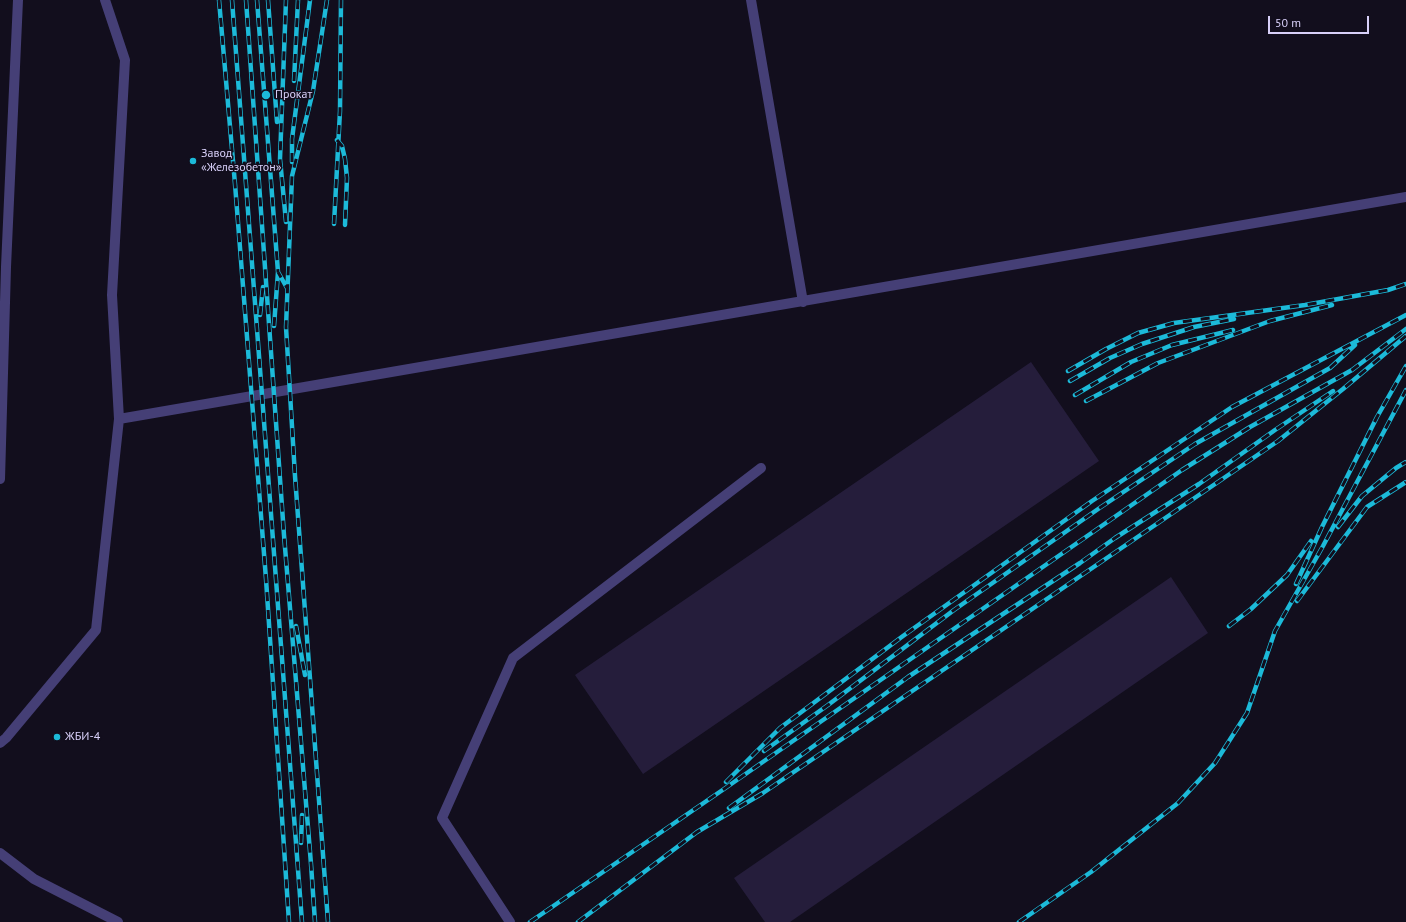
<!DOCTYPE html>
<html>
<head>
<meta charset="utf-8">
<style>
  body { margin:0 }
  #map { position:relative; width:1406px; height:922px; overflow:hidden; background:#120e1d; font-family:"PT Sans",sans-serif }
  canvas { display:block }
  .scale { position:absolute; left:1268px; top:16px; width:101px; height:18px; box-sizing:border-box; border:2px solid #d8d0f9; border-top:0; padding-left:5px; font-size:12px; line-height:14px; white-space:nowrap; color:#d8d0f9; -webkit-text-stroke:3px #120e1d; paint-order:stroke }
</style>
</head>
<body>
<div id="map">
<canvas width="1406" height="922"></canvas>
<div class="scale">50 m</div>
</div>
<script>
const ctx = document.querySelector('canvas').getContext('2d');
ctx.lineJoin = 'round';
function fill(path, color) {
  ctx.fillStyle = color;
  ctx.fill(path, 'evenodd');
}
function toPath(rows) {
  const path = new Path2D();
  for (const r of rows) {
    path.moveTo(r[0], r[1]);
    for (let i = 2; i < r.length; i += 2) path.lineTo(r[i], r[i + 1]);
  }
  return path;
}
function stroke(path, color, width, dash) {
  ctx.strokeStyle = color;
  ctx.lineWidth = width;
  ctx.lineCap = dash ? 'butt' : 'round';
  ctx.setLineDash(dash || []);
  ctx.stroke(path);
}
function drawText(font, color, halo, rows, align = 'center') {
  ctx.font = font + ' "PT Sans",sans-serif';
  ctx.lineWidth = 3;
  ctx.setLineDash([]);
  ctx.textBaseline = 'middle';
  ctx.strokeStyle = halo;
  ctx.fillStyle = color;
  for (const [text, x, y, turn = 0] of rows) {
    ctx.save();
    ctx.translate(x, y);
    ctx.rotate((+turn || 0) * Math.PI / 180);
    ctx.textAlign = isNaN(turn) ? turn : align;
    if (halo) ctx.strokeText(text, 0, 0);
    ctx.fillText(text, 0, 0);
    ctx.restore();
  }
}
fill(toPath([
  [1031,362,1099,461,643,774,575,675],
  [1171,577,1208,633,790,922,765,922,734,878]
]), '#251d3b');
stroke(toPath([
  [751,0,803,302],
  [119,419,1406,197],
  [0,479,6,267,18,0],
  [0,743,6,738,96,630,119,419,112,295,125,60,105,0],
  [0,853,34,879,118,922],
  [510,922,442,818,513,658,761,468]
]), '#453f76', 10);
const rail = toPath([
  [219,0,235,184,266,579,289,922],
  [232,0,302,922],
  [246,0,284,535,311,864,315,922],
  [257,0,278,272,287,288],
  [268,0,277,122],
  [327,0,313,91,292,176,286,327,295,476,328,922],
  [294,81,298,0],
  [337,140,342,146,345,159,347,178,345,225],
  [292,162,292,139,310,0],
  [286,222,280,159,286,0],
  [334,224,340,111,341,0],
  [260,315,263,287],
  [274,326,278,272],
  [1068,371,1106,349,1138,333,1174,323,1305,305,1388,290,1406,284],
  [1070,381,1110,358,1142,344,1194,327,1234,319],
  [1075,395,1131,362,1172,345,1233,330],
  [1086,401,1158,363,1270,321,1332,305],
  [1338,527,1362,496,1396,468,1406,462],
  [1296,584,1322,527,1377,417,1406,366],
  [1297,601,1367,507,1406,482],
  [296,626,305,675],
  [1229,626,1251,609,1287,575,1311,541],
  [764,751,828,705,954,610,1101,507,1195,444,1330,368,1355,345],
  [726,782,780,728,903,636,1092,501,1232,407,1406,315],
  [729,808,908,677,1080,563,1115,538,1199,484,1275,430,1333,391],
  [301,843,302,815],
  [530,922,724,789,1182,470,1250,427,1352,370,1406,329],
  [578,922,697,832,763,793,1278,441,1343,389,1406,336],
  [1019,922,1091,872,1178,803,1215,763,1247,713,1275,631,1323,546,1406,390]
]);
stroke(rail, '#1cbad9', 4.5);
stroke(rail, '#120e1d', 3, [9]);
for (const [x, y, r, color] of [
  [266,95,5,"#1cbad9"],
  [193,161,4,"#1cbad9"],
  [57,737,4,"#1cbad9"]
]) {
  const dot = new Path2D();
  dot.arc(x, y, r, 0, 2 * Math.PI);
  ctx.fillStyle = color;
  ctx.fill(dot);
  stroke(dot, '#120e1d', 1.5);
}
drawText('12px', '#d8d0f9', '#120e1d', [
  ["Прокат",275,95],
  ["Завод",201,154],
  ["«Железобетон»",201,168],
  ["ЖБИ-4",65,737]
], 'left');
</script>
</body>
</html>
